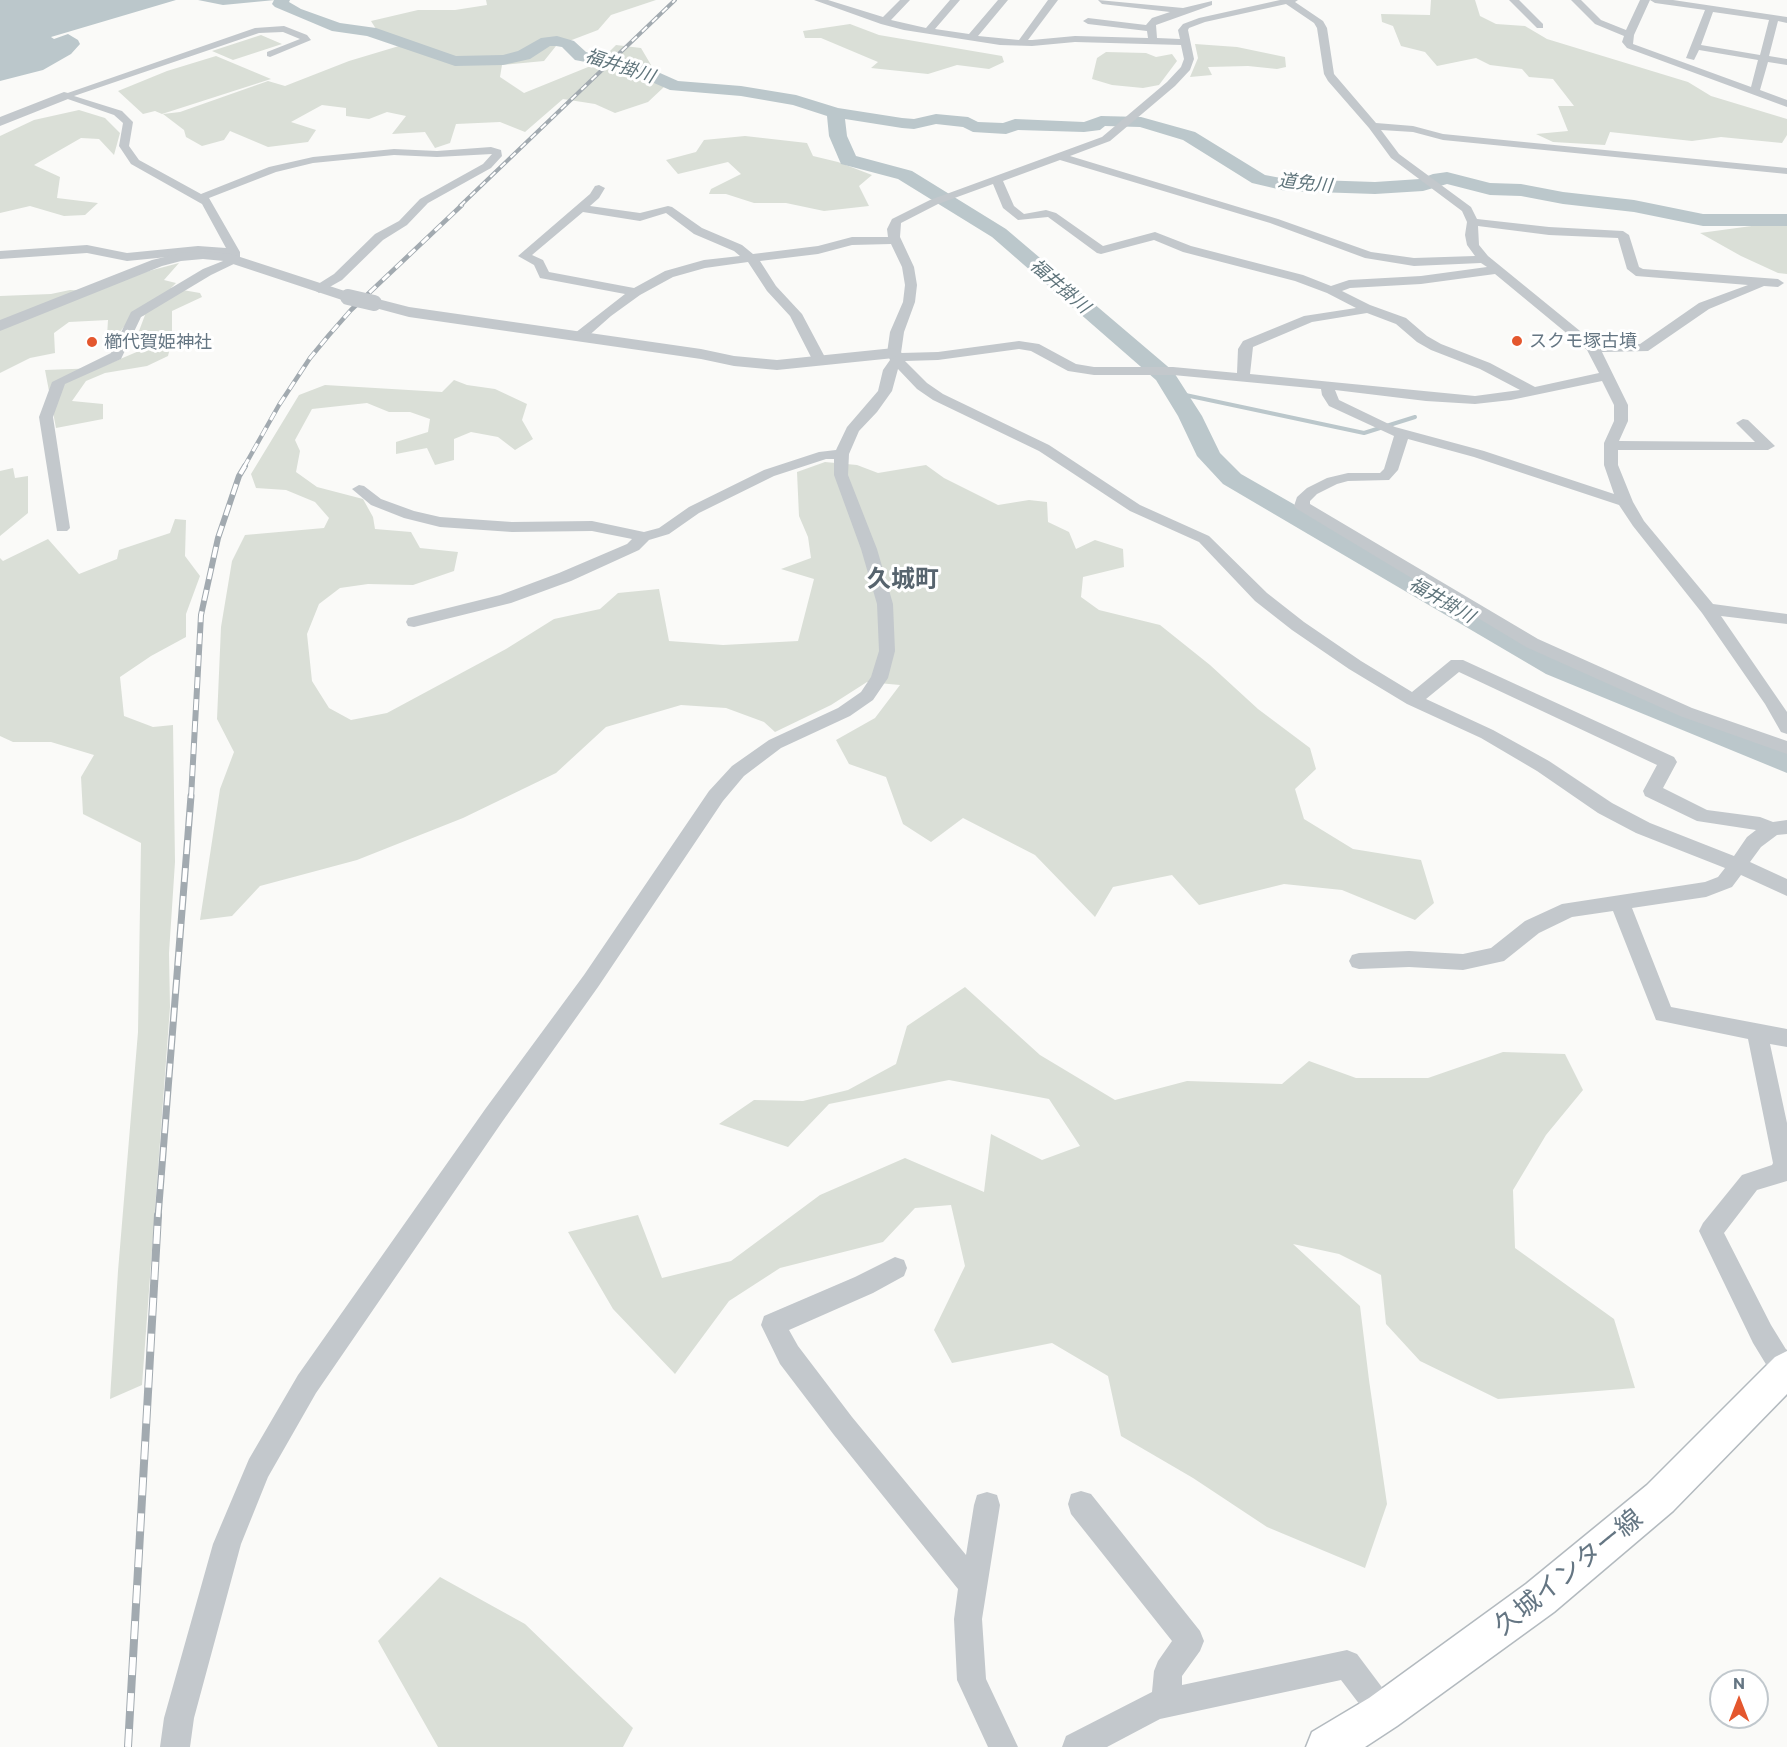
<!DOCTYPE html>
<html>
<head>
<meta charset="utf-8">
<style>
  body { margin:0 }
  #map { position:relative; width:1787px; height:1747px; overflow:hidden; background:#fafaf8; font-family:Commissioner,sans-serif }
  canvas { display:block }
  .north { position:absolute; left:1709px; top:1669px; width:60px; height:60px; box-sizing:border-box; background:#fff; border:2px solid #c1c8cd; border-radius:50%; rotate:0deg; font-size:16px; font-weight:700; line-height:24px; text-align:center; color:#657683 }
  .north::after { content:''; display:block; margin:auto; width:21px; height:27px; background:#e4572e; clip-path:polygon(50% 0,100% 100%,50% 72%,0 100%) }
</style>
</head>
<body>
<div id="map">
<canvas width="1787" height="1747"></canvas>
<div class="north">N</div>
</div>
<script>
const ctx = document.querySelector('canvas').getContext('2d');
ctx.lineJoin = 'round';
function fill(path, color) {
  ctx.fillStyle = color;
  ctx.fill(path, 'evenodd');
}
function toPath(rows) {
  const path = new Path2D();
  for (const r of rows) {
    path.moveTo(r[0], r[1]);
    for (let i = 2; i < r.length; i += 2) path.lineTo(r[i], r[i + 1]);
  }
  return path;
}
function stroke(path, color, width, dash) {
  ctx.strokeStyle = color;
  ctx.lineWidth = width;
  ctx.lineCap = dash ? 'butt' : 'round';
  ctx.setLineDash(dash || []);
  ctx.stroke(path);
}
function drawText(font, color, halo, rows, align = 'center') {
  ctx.font = font + ' Commissioner,"Noto Sans JP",sans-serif';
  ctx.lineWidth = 6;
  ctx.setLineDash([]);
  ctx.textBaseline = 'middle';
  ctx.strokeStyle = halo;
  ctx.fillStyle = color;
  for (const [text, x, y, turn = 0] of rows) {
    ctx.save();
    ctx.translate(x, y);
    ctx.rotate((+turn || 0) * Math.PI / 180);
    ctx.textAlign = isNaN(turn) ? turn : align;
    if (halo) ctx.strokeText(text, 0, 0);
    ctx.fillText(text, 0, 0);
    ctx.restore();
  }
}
fill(toPath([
  [486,0,656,0,611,15,598,30,556,46,544,61,502,65,500,77,524,93,598,63,616,45,641,48,664,87,648,102,615,113,595,104,563,99,525,132,500,122,456,124,450,143,435,148,425,132,392,134,406,116,387,112,369,119,346,116,346,108,322,105,291,122,316,130,308,142,268,147,230,131,224,140,202,146,186,137,184,130,163,114,180,112,268,81,285,86,349,61,409,43,376,29,371,21,418,10,455,10,487,5],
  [1431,0,1475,0,1480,16,1496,24,1525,26,1547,39,1688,82,1711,96,1787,119,1787,135,1782,143,1721,137,1692,141,1610,132,1605,145,1553,142,1536,134,1568,131,1558,106,1574,106,1553,79,1529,77,1522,69,1490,65,1476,58,1437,66,1425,52,1401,46,1393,26,1382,22,1381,14,1430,15],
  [850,24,879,35,1002,56,1004,62,989,69,957,65,928,74,871,68,878,62,821,38,805,38,803,31],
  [261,35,282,44,233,60,212,51],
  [1195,44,1237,47,1285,57,1286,67,1277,69,1248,66,1208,67,1212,75,1190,77,1198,58],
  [1106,52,1146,53,1156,57,1172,54,1177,61,1159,85,1143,88,1112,85,1092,79,1097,58],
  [216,56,271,79,162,114,155,111,143,114,118,91,167,71],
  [79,110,105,118,120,133,114,155,99,139,81,138,34,165,60,177,57,198,98,203,85,215,64,216,30,206,0,213,0,136,34,120],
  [745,136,807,143,813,156,838,162,872,175,859,186,869,206,824,211,786,203,754,203,726,194,709,194,711,189,741,174,728,162,678,174,666,160,696,152,704,140],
  [1781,222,1787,222,1787,274,1778,273,1741,256,1700,233],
  [179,263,164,280,176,283,171,288,200,293,202,297,172,311,172,340,168,356,147,366,105,373,86,381,72,401,103,404,103,419,56,428,45,370,99,368,139,351,143,344,136,339,145,315,128,322,114,339,107,336,108,320,69,322,54,333,55,353,30,358,0,373,0,296,51,294,70,290,97,291,145,272],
  [454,380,467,385,495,389,527,404,522,420,533,439,515,450,498,437,471,432,454,439,454,460,435,465,427,448,396,454,396,442,428,432,430,419,410,412,389,412,367,403,312,409,295,440,300,451,296,472,317,487,363,499,373,517,375,529,411,532,420,548,458,552,454,571,413,585,368,584,340,588,319,604,307,634,312,681,329,708,351,720,387,713,506,649,554,619,600,609,618,593,659,589,669,641,723,645,798,641,814,579,781,569,811,558,808,537,799,516,797,472,825,462,857,465,878,473,926,465,944,478,998,505,1029,500,1047,502,1048,522,1069,532,1076,549,1095,540,1123,549,1124,567,1083,577,1081,597,1099,610,1160,625,1210,665,1258,709,1310,748,1316,769,1295,789,1304,819,1353,849,1421,860,1434,903,1415,920,1342,890,1284,884,1199,905,1172,875,1113,887,1095,917,1035,855,963,818,931,842,903,824,886,777,849,764,836,740,875,718,900,685,867,682,831,705,775,732,764,722,726,708,681,705,606,727,556,773,463,818,357,860,260,886,232,916,200,920,220,789,234,752,217,719,221,627,232,561,245,535,324,528,329,518,315,502,286,490,256,488,251,474,299,395,325,385,442,392],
  [13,468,15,478,28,476,28,513,0,536,0,471],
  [175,519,186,520,185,556,200,576,186,614,186,637,151,656,120,677,124,716,153,727,173,725,175,862,169,953,170,1007,142,1385,110,1399,118,1271,138,1032,141,843,83,814,81,777,94,755,51,742,13,742,0,736,0,558,3,561,48,539,79,574,117,559,119,550,170,533],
  [965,987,1040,1055,1115,1100,1187,1081,1282,1084,1309,1061,1356,1078,1428,1078,1503,1052,1565,1054,1583,1090,1546,1135,1513,1190,1515,1248,1614,1319,1635,1388,1498,1399,1420,1361,1386,1324,1381,1275,1339,1254,1293,1244,1360,1306,1369,1380,1387,1504,1365,1568,1267,1527,1193,1478,1121,1436,1108,1376,1052,1343,952,1363,934,1330,965,1266,951,1205,915,1208,883,1242,780,1268,729,1301,675,1374,613,1309,568,1232,638,1215,662,1278,731,1261,820,1195,905,1158,984,1192,991,1134,1042,1160,1080,1146,1049,1099,949,1080,829,1104,788,1147,719,1124,754,1100,803,1101,848,1090,896,1064,907,1026],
  [440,1577,525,1624,633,1728,623,1747,438,1747,378,1641]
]), '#dadfd7');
fill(toPath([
  [0,0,176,0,51,37,54,39,68,34,78,40,80,44,71,54,43,70,0,81],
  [198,0,289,0,285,3,294,8,287,11,274,4,277,1,275,0,223,5]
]), '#bbc7cb');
stroke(toPath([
  [1176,393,1364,433,1415,417]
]), '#bbc7cb', 4);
fill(toPath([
  [274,0,290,0,289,2,301,9,340,23,376,28,456,56,503,55,518,51,541,38,557,36,574,41,586,52,633,61,678,81,741,86,796,95,838,108,902,118,914,119,936,114,968,117,978,122,1003,123,1015,119,1084,122,1101,116,1141,117,1195,132,1265,175,1286,179,1375,182,1420,179,1433,174,1447,172,1490,183,1521,184,1563,192,1634,200,1703,214,1787,214,1787,226,1703,226,1634,212,1563,204,1521,196,1490,195,1447,184,1423,191,1375,194,1286,191,1252,183,1183,140,1140,127,1105,126,1100,130,1084,132,1018,130,1006,134,973,132,963,127,936,124,914,129,902,128,845,119,847,136,856,156,912,171,1006,229,1173,371,1202,416,1220,453,1241,474,1566,660,1787,749,1787,773,1546,674,1223,484,1197,456,1178,416,1156,380,992,237,898,179,841,164,829,136,827,116,793,105,741,96,670,90,622,69,575,60,562,47,556,46,550,46,530,59,503,65,455,66,367,36,332,31,275,7,272,4,274,0]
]), '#bbc7cb');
const secondary = toPath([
  [1787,1351,1787,1394,1673,1511,1554,1612,1397,1726,1365,1747,1306,1747,1312,1732,1369,1698,1526,1584,1647,1485,1775,1357,1787,1351]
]);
stroke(secondary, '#b3babf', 3);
fill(toPath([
  [814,0,828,0,883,17,900,0,910,0,891,20,926,28,950,0,960,0,935,29,969,34,998,0,1008,0,978,36,1019,40,1048,0,1058,0,1028,40,1032,40,1075,36,1148,38,1147,31,1088,24,1083,21,1088,18,1146,25,1152,18,1170,12,1102,4,1098,0,1183,8,1212,1,1212,5,1156,25,1157,38,1180,39,1178,30,1183,24,1199,18,1280,0,1298,0,1295,2,1323,21,1327,28,1334,74,1376,123,1413,126,1443,134,1787,168,1787,174,1443,140,1413,132,1381,130,1399,154,1471,207,1477,219,1549,227,1623,231,1629,235,1639,267,1643,269,1778,279,1784,283,1778,287,1764,286,1709,309,1648,351,1602,352,1628,405,1628,421,1619,441,1755,442,1736,423,1743,419,1748,420,1775,446,1768,450,1618,450,1618,465,1633,502,1644,521,1713,604,1787,614,1787,624,1721,616,1787,712,1787,734,1781,732,1765,704,1702,613,1633,526,1619,505,1474,457,1408,439,1398,470,1389,480,1348,481,1337,484,1317,494,1310,501,1310,504,1538,639,1692,708,1787,741,1787,754,1680,716,1526,647,1297,509,1294,506,1297,497,1307,488,1327,478,1348,473,1380,473,1384,469,1394,436,1329,406,1322,395,1321,389,1173,375,1094,375,1068,371,1031,351,1019,349,938,360,905,361,927,383,943,394,1049,445,1140,505,1209,536,1267,593,1304,622,1361,661,1412,692,1451,660,1463,660,1674,757,1677,762,1663,788,1707,810,1760,817,1773,822,1787,820,1787,834,1777,835,1761,847,1750,862,1787,879,1787,896,1741,875,1732,887,1706,897,1632,908,1671,1007,1787,1029,1787,1047,1770,1044,1787,1123,1787,1181,1757,1190,1724,1233,1771,1325,1787,1351,1787,1388,1778,1384,1753,1343,1699,1231,1703,1223,1742,1175,1772,1165,1773,1163,1748,1039,1656,1020,1613,911,1572,917,1539,933,1504,961,1463,970,1409,967,1359,969,1352,967,1349,961,1352,955,1359,953,1409,951,1463,954,1491,948,1525,921,1562,904,1705,882,1718,877,1725,868,1636,833,1598,813,1537,771,1481,738,1407,704,1349,669,1292,630,1255,601,1199,542,1130,511,1039,451,933,400,917,389,898,369,892,391,877,412,859,431,849,454,848,475,877,549,893,604,895,651,888,678,873,700,850,716,781,748,744,776,723,801,598,987,502,1122,316,1393,268,1477,241,1544,194,1718,190,1747,160,1747,164,1718,213,1544,249,1459,298,1375,486,1108,584,975,709,791,732,766,769,740,838,708,861,692,871,677,879,651,877,604,861,549,834,475,834,459,826,459,774,476,699,513,669,534,649,540,639,550,571,581,511,603,414,627,408,626,406,622,408,618,500,595,559,573,627,544,632,539,592,531,512,532,440,527,404,518,371,505,352,489,359,485,364,486,381,499,414,511,440,517,512,522,592,521,644,532,659,528,689,507,764,470,819,452,836,450,847,427,878,391,883,370,890,360,887,353,890,332,903,302,905,285,902,267,891,244,852,245,818,254,760,261,776,286,802,314,827,361,820,365,813,361,790,316,767,291,748,262,705,268,673,277,640,295,611,316,585,339,580,340,575,339,573,336,575,333,625,294,540,278,534,265,518,256,590,194,595,186,599,185,605,188,599,198,590,206,640,213,668,206,672,207,702,228,742,245,753,254,818,246,852,237,888,237,887,229,892,219,930,200,1102,137,1167,82,1181,67,1184,59,1181,45,1075,42,1032,46,1000,45,904,30,881,24,814,0],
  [1286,4,1314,23,1317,28,1324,74,1328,81,1369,128,1391,158,1462,211,1467,222,1465,235,1467,245,1475,256,1414,258,1371,252,1278,219,1070,156,1110,141,1175,86,1190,70,1194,59,1188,30,1189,28,1205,22,1286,4],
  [1060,160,1270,223,1365,258,1414,266,1481,263,1487,267,1421,276,1349,280,1331,286,1303,275,1191,246,1155,232,1103,246,1056,213,1046,210,1024,214,1014,206,1003,181,1060,160],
  [993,184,1003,208,1018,220,1048,217,1097,253,1101,254,1154,240,1183,252,1295,281,1327,293,1356,308,1304,316,1243,341,1238,349,1237,373,1173,367,1094,367,1076,364,1039,344,1019,341,938,352,901,353,904,332,915,302,917,285,914,267,900,237,901,223,938,204,993,184],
  [583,212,640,221,666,213,694,234,734,251,740,256,704,260,665,271,634,288,549,272,543,260,532,255,583,212],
  [1478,226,1549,235,1618,238,1627,269,1636,276,1748,285,1699,303,1640,344,1596,344,1488,256,1479,245,1478,226],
  [1495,274,1587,350,1599,373,1535,387,1490,363,1441,344,1427,336,1406,318,1370,305,1342,291,1350,288,1421,284,1495,274],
  [1367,313,1396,324,1417,342,1431,350,1480,369,1520,390,1475,396,1250,374,1253,347,1312,322,1367,313],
  [1602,381,1614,405,1614,421,1604,443,1604,465,1614,494,1484,451,1395,427,1339,400,1335,390,1426,401,1475,404,1511,400,1602,381],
  [1459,672,1657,765,1643,791,1645,796,1697,821,1756,830,1747,837,1734,856,1650,823,1612,803,1549,761,1493,730,1426,699,1459,672],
  [1509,0,1519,0,1543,24,1543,28,1537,28,1509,0],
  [1571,0,1581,0,1601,20,1626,30,1640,0,1650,0,1634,35,1633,44,1751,87,1758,60,1699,50,1694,60,1686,58,1705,10,1655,3,1650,0,1673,0,1787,17,1787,23,1778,21,1769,56,1787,59,1787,65,1768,62,1760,90,1787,100,1787,107,1627,48,1622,42,1624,36,1595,24,1571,0],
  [1713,12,1769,20,1760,55,1701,45,1713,12],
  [284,26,307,35,311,40,270,57,267,56,267,52,300,39,283,32,259,33,74,96,122,111,133,122,129,146,139,160,201,194,269,167,313,157,394,149,437,151,491,147,501,150,502,156,491,168,428,203,407,225,383,240,342,280,319,293,313,289,315,286,334,274,375,234,399,221,420,199,483,164,492,154,437,157,394,155,313,163,276,172,209,198,240,252,240,261,211,275,141,317,121,359,65,384,53,417,70,528,67,531,57,531,39,417,52,382,111,353,131,312,203,269,228,259,228,255,198,254,127,261,87,253,0,259,0,251,87,245,127,253,198,246,226,248,202,204,131,164,119,146,123,123,114,115,59,96,255,28,284,26],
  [895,1257,904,1260,907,1268,904,1276,873,1293,789,1330,798,1346,852,1417,966,1555,974,1505,977,1495,987,1492,997,1495,1000,1505,982,1619,986,1679,1018,1747,988,1747,957,1680,954,1619,958,1589,834,1435,780,1364,761,1325,764,1316,855,1277,895,1257],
  [1081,1491,1091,1494,1200,1631,1204,1641,1200,1651,1182,1676,1182,1685,1347,1650,1357,1654,1393,1702,1398,1712,1393,1722,1383,1727,1373,1722,1341,1680,1160,1719,1107,1747,1062,1747,1066,1736,1152,1692,1154,1671,1158,1661,1172,1641,1071,1514,1068,1504,1071,1494,1081,1491]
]), '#c3c8cc');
fill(toPath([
  [64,92,68,93,70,96,68,99,0,126,0,117,64,92],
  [203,251,231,254,354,294,356,297,354,300,342,300,224,261,203,259,181,261,162,266,0,331,0,320,152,260,181,253,203,251],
  [374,298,409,307,701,349,734,356,777,360,894,348,902,353,894,358,777,370,734,366,701,359,409,317,368,306,366,303,368,300,374,298]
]), '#c3c8cc');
fill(secondary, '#fff');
const railFar4 = toPath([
  [460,206,675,0]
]);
const railFar3 = toPath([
  [244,467,279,405,310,358,329,335,351,310,462,205]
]);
const railFar2 = toPath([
  [191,798,201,615,218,538,239,476,245,466]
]);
const railFar1 = toPath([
  [158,1217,191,796]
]);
const rail = toPath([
  [128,1747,158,1215]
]);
stroke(railFar4, '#a2aab0', 4);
stroke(railFar3, '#a2aab0', 4.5);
stroke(railFar2, '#a2aab0', 6);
stroke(railFar1, '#a2aab0', 7);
stroke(rail, '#a2aab0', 8);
stroke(railFar4, '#fff', 2, [7]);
stroke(railFar3, '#fff', 3, [9]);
stroke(railFar2, '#fff', 4, [11]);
stroke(railFar1, '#fff', 4.5, [14]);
stroke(rail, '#fff', 6, [18]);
stroke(toPath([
  [348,297,374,303]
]), '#c3c8cc', 16);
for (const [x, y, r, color] of [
  [1517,341,6,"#e4572e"],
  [92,342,6,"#e4572e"]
]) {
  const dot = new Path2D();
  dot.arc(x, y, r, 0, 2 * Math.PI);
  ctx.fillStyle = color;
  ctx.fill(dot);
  stroke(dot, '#fff', 2);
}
drawText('italic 18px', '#60757c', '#fff', [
  ["福井掛川",620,66,18],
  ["道免川",1305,183,6],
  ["福井掛川",1060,286,41],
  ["福井掛川",1442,600,30]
]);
drawText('18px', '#657683', '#fff', [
  ["スクモ塚古墳",1529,341],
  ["櫛代賀姫神社",104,342]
], 'left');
drawText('bold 24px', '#57646e', '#fff', [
  ["久城町",903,579]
]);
drawText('26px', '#657683', '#fff', [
  ["久城インター線",1568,1572,-39]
]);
</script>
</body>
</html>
